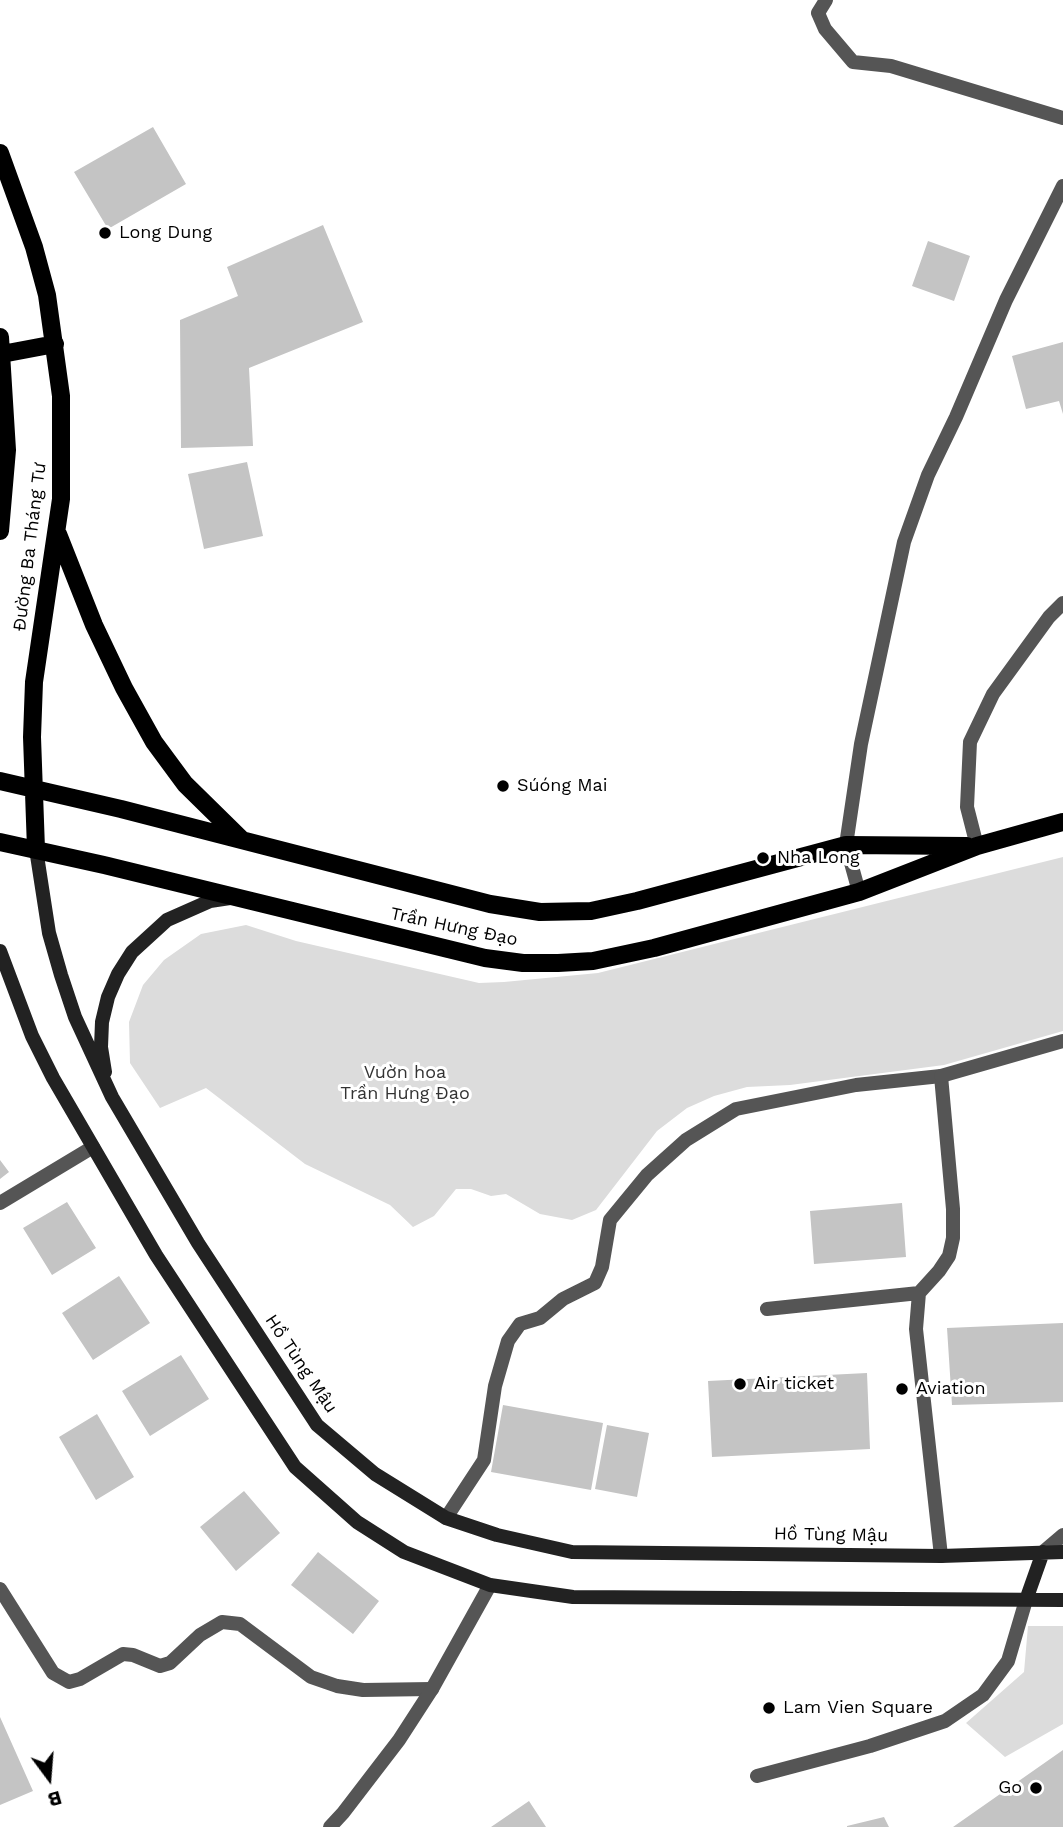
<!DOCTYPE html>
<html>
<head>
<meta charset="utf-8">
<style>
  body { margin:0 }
  #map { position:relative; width:1063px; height:1827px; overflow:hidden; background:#fff; font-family:"Work Sans",sans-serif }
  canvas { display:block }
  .north { position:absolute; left:14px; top:1743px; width:70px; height:70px; -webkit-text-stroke:5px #fff; paint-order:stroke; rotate:164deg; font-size:19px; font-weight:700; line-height:28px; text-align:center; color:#000 }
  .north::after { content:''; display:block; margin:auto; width:24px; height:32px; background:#000; clip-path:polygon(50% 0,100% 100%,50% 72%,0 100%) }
</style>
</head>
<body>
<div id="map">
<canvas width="1063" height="1827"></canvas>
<div class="north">B</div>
</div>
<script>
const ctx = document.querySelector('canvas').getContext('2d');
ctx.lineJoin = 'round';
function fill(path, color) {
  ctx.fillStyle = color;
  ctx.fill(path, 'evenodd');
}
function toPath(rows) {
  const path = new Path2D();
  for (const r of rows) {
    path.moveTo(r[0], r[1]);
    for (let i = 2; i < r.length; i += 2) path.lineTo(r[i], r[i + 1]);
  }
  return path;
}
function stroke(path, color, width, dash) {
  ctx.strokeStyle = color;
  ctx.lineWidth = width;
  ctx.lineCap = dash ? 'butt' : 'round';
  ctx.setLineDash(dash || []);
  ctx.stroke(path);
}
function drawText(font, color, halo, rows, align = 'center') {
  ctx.font = font + ' "Work Sans",sans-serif';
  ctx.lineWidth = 6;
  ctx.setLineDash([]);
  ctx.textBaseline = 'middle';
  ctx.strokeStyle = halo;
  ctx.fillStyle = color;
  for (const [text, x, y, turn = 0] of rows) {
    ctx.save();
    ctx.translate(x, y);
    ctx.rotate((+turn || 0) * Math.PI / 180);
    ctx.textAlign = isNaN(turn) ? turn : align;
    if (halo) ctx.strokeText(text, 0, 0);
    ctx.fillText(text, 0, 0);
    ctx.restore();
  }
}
fill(toPath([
  [1063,857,1063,1031,944,1065,790,1085,747,1087,714,1096,687,1108,657,1131,596,1210,572,1220,540,1214,506,1194,491,1196,471,1189,456,1189,434,1216,413,1227,390,1205,305,1164,206,1088,160,1108,130,1063,129,1022,143,985,164,960,201,934,246,925,296,941,479,983,504,982,598,973],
  [1028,1626,1063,1626,1063,1724,1005,1757,966,1723,1024,1672]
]), '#dcdcdc');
fill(toPath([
  [153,127,186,184,108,229,74,172],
  [323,225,363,322,249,368,253,446,181,448,180,320,238,296,227,267],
  [928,241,970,256,954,301,912,286],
  [1063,342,1063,414,1059,401,1026,409,1012,356],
  [247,462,263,536,204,549,188,474],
  [0,1160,9,1172,0,1179],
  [67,1202,96,1248,52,1275,23,1228],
  [902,1203,906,1257,814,1264,810,1211],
  [119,1276,150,1323,93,1360,62,1313],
  [1063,1323,1063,1402,952,1405,947,1328],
  [181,1355,209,1399,150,1436,122,1391],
  [867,1373,870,1449,712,1457,708,1381],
  [503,1405,603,1423,591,1490,491,1472],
  [97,1414,134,1477,96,1500,59,1437],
  [607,1425,649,1433,637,1497,595,1489],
  [244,1491,280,1533,236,1571,200,1527],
  [318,1552,379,1601,353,1634,291,1585],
  [0,1717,33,1791,0,1805],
  [1063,1750,1063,1827,953,1827],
  [529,1801,546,1827,491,1827],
  [884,1817,889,1827,847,1827,847,1826]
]), '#c4c4c4');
stroke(toPath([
  [826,0,818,13,825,29,853,62,891,66,1063,118],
  [977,846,967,807,970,742,993,694,1049,617,1063,603],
  [0,1203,93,1147],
  [767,1309,919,1293,916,1329,941,1556],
  [446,1518,484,1460,495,1386,508,1341,520,1324,540,1318,563,1299,595,1283,602,1267,610,1220,647,1175,686,1140,736,1109,856,1085,941,1076,953,1209,953,1238,949,1256,939,1271,919,1293],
  [0,1589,53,1673,69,1682,80,1679,123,1654,133,1655,160,1666,170,1663,200,1635,222,1622,240,1624,311,1677,337,1686,363,1690,432,1689],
  [757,1776,870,1746,945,1721,983,1695,1008,1661,1026,1600]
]), '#555', 14);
stroke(toPath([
  [859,892,846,845,861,744,904,542,928,475,956,417,1006,300,1063,186],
  [941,1076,1063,1041],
  [1043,1552,1063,1535],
  [330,1827,343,1813,399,1740,432,1689,490,1585]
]), '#555', 14);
stroke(toPath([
  [36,849,49,933,61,975,75,1017,112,1097,198,1243,317,1425,375,1474,446,1518,497,1535,572,1552,941,1556,1063,1552],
  [0,951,32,1036,53,1078,156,1255,295,1467,357,1522,404,1552,490,1585,573,1597,1063,1600],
  [105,1072,101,1047,102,1022,108,997,118,974,132,952,167,920,210,901,230,898],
  [1026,1600,1043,1552]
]), '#222', 14);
stroke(toPath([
  [0,153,34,247,47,295,61,396,61,499,34,682,32,737,36,849],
  [0,337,7,450,0,531],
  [0,364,2,354,55,344],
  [58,534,94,625,124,688,154,742,185,784,241,839],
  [0,781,121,809,490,904,540,912,591,911,637,901,846,845,967,846],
  [0,842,104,865,485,958,523,963,558,963,593,961,654,948,859,892,977,846,1063,822]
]), '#000', 18);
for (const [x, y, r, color] of [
  [105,233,7,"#000"],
  [503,786,7,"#000"],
  [763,858,7,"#000"],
  [740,1384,7,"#000"],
  [902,1389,7,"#000"],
  [769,1708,7,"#000"],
  [1036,1788,7,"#000"]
]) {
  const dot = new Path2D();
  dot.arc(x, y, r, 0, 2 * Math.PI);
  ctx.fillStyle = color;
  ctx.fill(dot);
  stroke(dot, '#fff', 2.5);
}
drawText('18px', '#000', '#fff', [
  ["Long Dung",119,233],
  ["Súóng Mai",517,786],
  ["Nha Long",777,858],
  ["Air ticket",754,1384],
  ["Aviation",916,1389],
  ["Lam Vien Square",783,1708],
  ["Go",1022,1788,"right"]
], 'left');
drawText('18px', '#000', '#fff', [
  ["Đường Ba Tháng Tư",30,547,-83],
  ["Trần Hưng Đạo",454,927,12],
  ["Hồ Tùng Mậu",301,1364,56],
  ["Hồ Tùng Mậu",831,1535,1]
]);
drawText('18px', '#333', '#fff', [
  ["Vườn hoa",405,1073],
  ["Trần Hưng Đạo",405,1094]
]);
</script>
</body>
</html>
